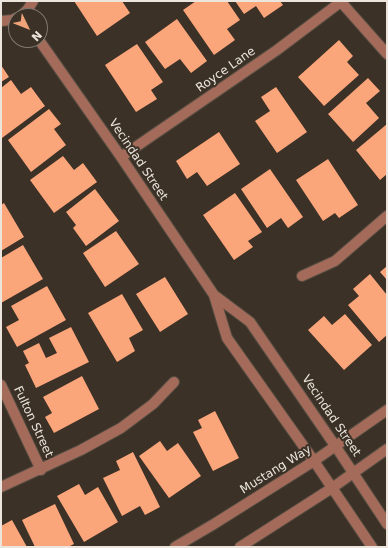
<!DOCTYPE html>
<html>
<head>
<meta charset="utf-8">
<style>
  body { margin:0 }
  #map { position:relative; width:388px; height:548px; overflow:hidden; background:#3b3126; font-family:"DejaVu Sans",sans-serif }
  canvas { display:block }
  .frame { position:absolute; inset:0; border:2px solid #ebe5de; pointer-events:none }
  .north { position:absolute; left:8px; top:8px; width:40px; height:40px; box-sizing:border-box; background:#3b3126; border:1px solid #817970; border-radius:50%; rotate:133deg; font-size:11px; font-weight:700; line-height:16px; text-align:center; color:#ebe5de }
  .north::after { content:''; display:block; margin:auto; width:14px; height:18px; background:#efa378; clip-path:polygon(50% 0,100% 100%,50% 72%,0 100%) }
</style>
</head>
<body>
<div id="map">
<canvas width="388" height="548"></canvas>
<div class="frame"></div>
<div class="north">N</div>
</div>
<script>
const ctx = document.querySelector('canvas').getContext('2d');
ctx.lineJoin = 'round';
function fill(path, color) {
  ctx.fillStyle = color;
  ctx.fill(path, 'evenodd');
}
function toPath(rows) {
  const path = new Path2D();
  for (const r of rows) {
    path.moveTo(r[0], r[1]);
    for (let i = 2; i < r.length; i += 2) path.lineTo(r[i], r[i + 1]);
  }
  return path;
}
function stroke(path, color, width, dash) {
  ctx.strokeStyle = color;
  ctx.lineWidth = width;
  ctx.lineCap = dash ? 'butt' : 'round';
  ctx.setLineDash(dash || []);
  ctx.stroke(path);
}
function drawText(font, color, halo, rows, align = 'center') {
  ctx.font = font + ' "DejaVu Sans",sans-serif';
  ctx.lineWidth = 4;
  ctx.setLineDash([]);
  ctx.textBaseline = 'middle';
  ctx.strokeStyle = halo;
  ctx.fillStyle = color;
  for (const [text, x, y, turn = 0] of rows) {
    ctx.save();
    ctx.translate(x, y);
    ctx.rotate((+turn || 0) * Math.PI / 180);
    ctx.textAlign = isNaN(turn) ? turn : align;
    if (halo) ctx.strokeText(text, 0, 0);
    ctx.fillText(text, 0, 0);
    ctx.restore();
  }
}
fill(toPath([
  [74,1,122,1,130,13,97,36],
  [196,1,227,1,240,20,227,29,235,40,214,55,183,10],
  [235,1,280,1,283,5,264,18,256,6,244,14],
  [177,19,207,61,191,73,180,59,165,69,145,42],
  [339,40,353,56,347,62,359,75,324,106,298,77],
  [137,44,163,82,151,90,157,99,136,112,105,65],
  [1,65,9,77,1,82],
  [368,78,380,91,366,103,379,118,353,142,328,114],
  [11,80,21,94,31,87,45,106,2,138,1,136,1,88],
  [276,87,307,132,277,153,255,121,270,111,261,97],
  [49,109,61,124,54,129,66,145,31,172,8,140],
  [387,124,387,174,380,180,356,150],
  [219,132,240,164,207,186,197,172,187,179,176,161],
  [63,156,74,170,83,163,97,182,54,213,30,180],
  [328,159,358,205,339,218,335,213,323,221,296,180],
  [270,169,303,217,288,228,281,218,267,228,241,189],
  [95,189,119,221,86,246,73,228,76,225,66,212],
  [235,193,262,232,248,241,253,247,234,260,203,215],
  [4,203,24,237,1,251,1,205],
  [116,231,139,264,105,287,83,253],
  [23,245,43,279,1,303,1,258],
  [387,266,387,280,380,272],
  [370,274,387,295,387,335,379,342,348,305,359,296,353,289],
  [165,277,188,314,160,332,136,294],
  [47,286,66,320,17,347,6,327,19,320,11,306],
  [122,294,143,330,129,338,135,351,117,362,88,313],
  [345,314,372,345,344,370,308,330,324,316,332,325],
  [71,327,89,362,36,388,25,365,29,363,23,351,39,343,46,358,57,353,49,338],
  [82,376,99,409,54,433,45,417,52,413,43,397],
  [215,411,239,458,213,471,193,432,202,428,198,420],
  [160,441,167,451,178,443,201,476,169,498,139,456],
  [133,452,160,507,145,515,140,506,122,516,103,478,120,470,116,461],
  [79,484,85,495,98,487,118,522,84,542,57,496],
  [55,504,74,544,68,547,35,547,22,520],
  [12,520,27,547,1,547,1,526]
]), '#fba57b');
const minor = toPath([
  [341,2,387,54],
  [21,16,28,9,33,1],
  [1,21,12,20,16,18],
  [39,40,121,157,214,295,227,338,314,461,372,547],
  [121,157,277,50,342,1],
  [302,276,335,261,387,216],
  [214,295,250,322,336,447,387,524],
  [1,385,41,470],
  [1,487,81,450,121,428,153,404,174,382],
  [175,547,214,524,314,461,387,410],
  [240,547,332,488,387,449]
]);
stroke(minor, '#574e43', 12);
stroke(minor, '#a56b5a', 10);
drawText('12px', '#ebe5de', '#3b3126', [
  ["Royce Lane",226,70,-35],
  ["Vecindad Street",138,160,56],
  ["Vecindad Street",331,416,56],
  ["Fulton Street",33,422,65],
  ["Mustang Way",276,470,-32]
]);
</script>
</body>
</html>
